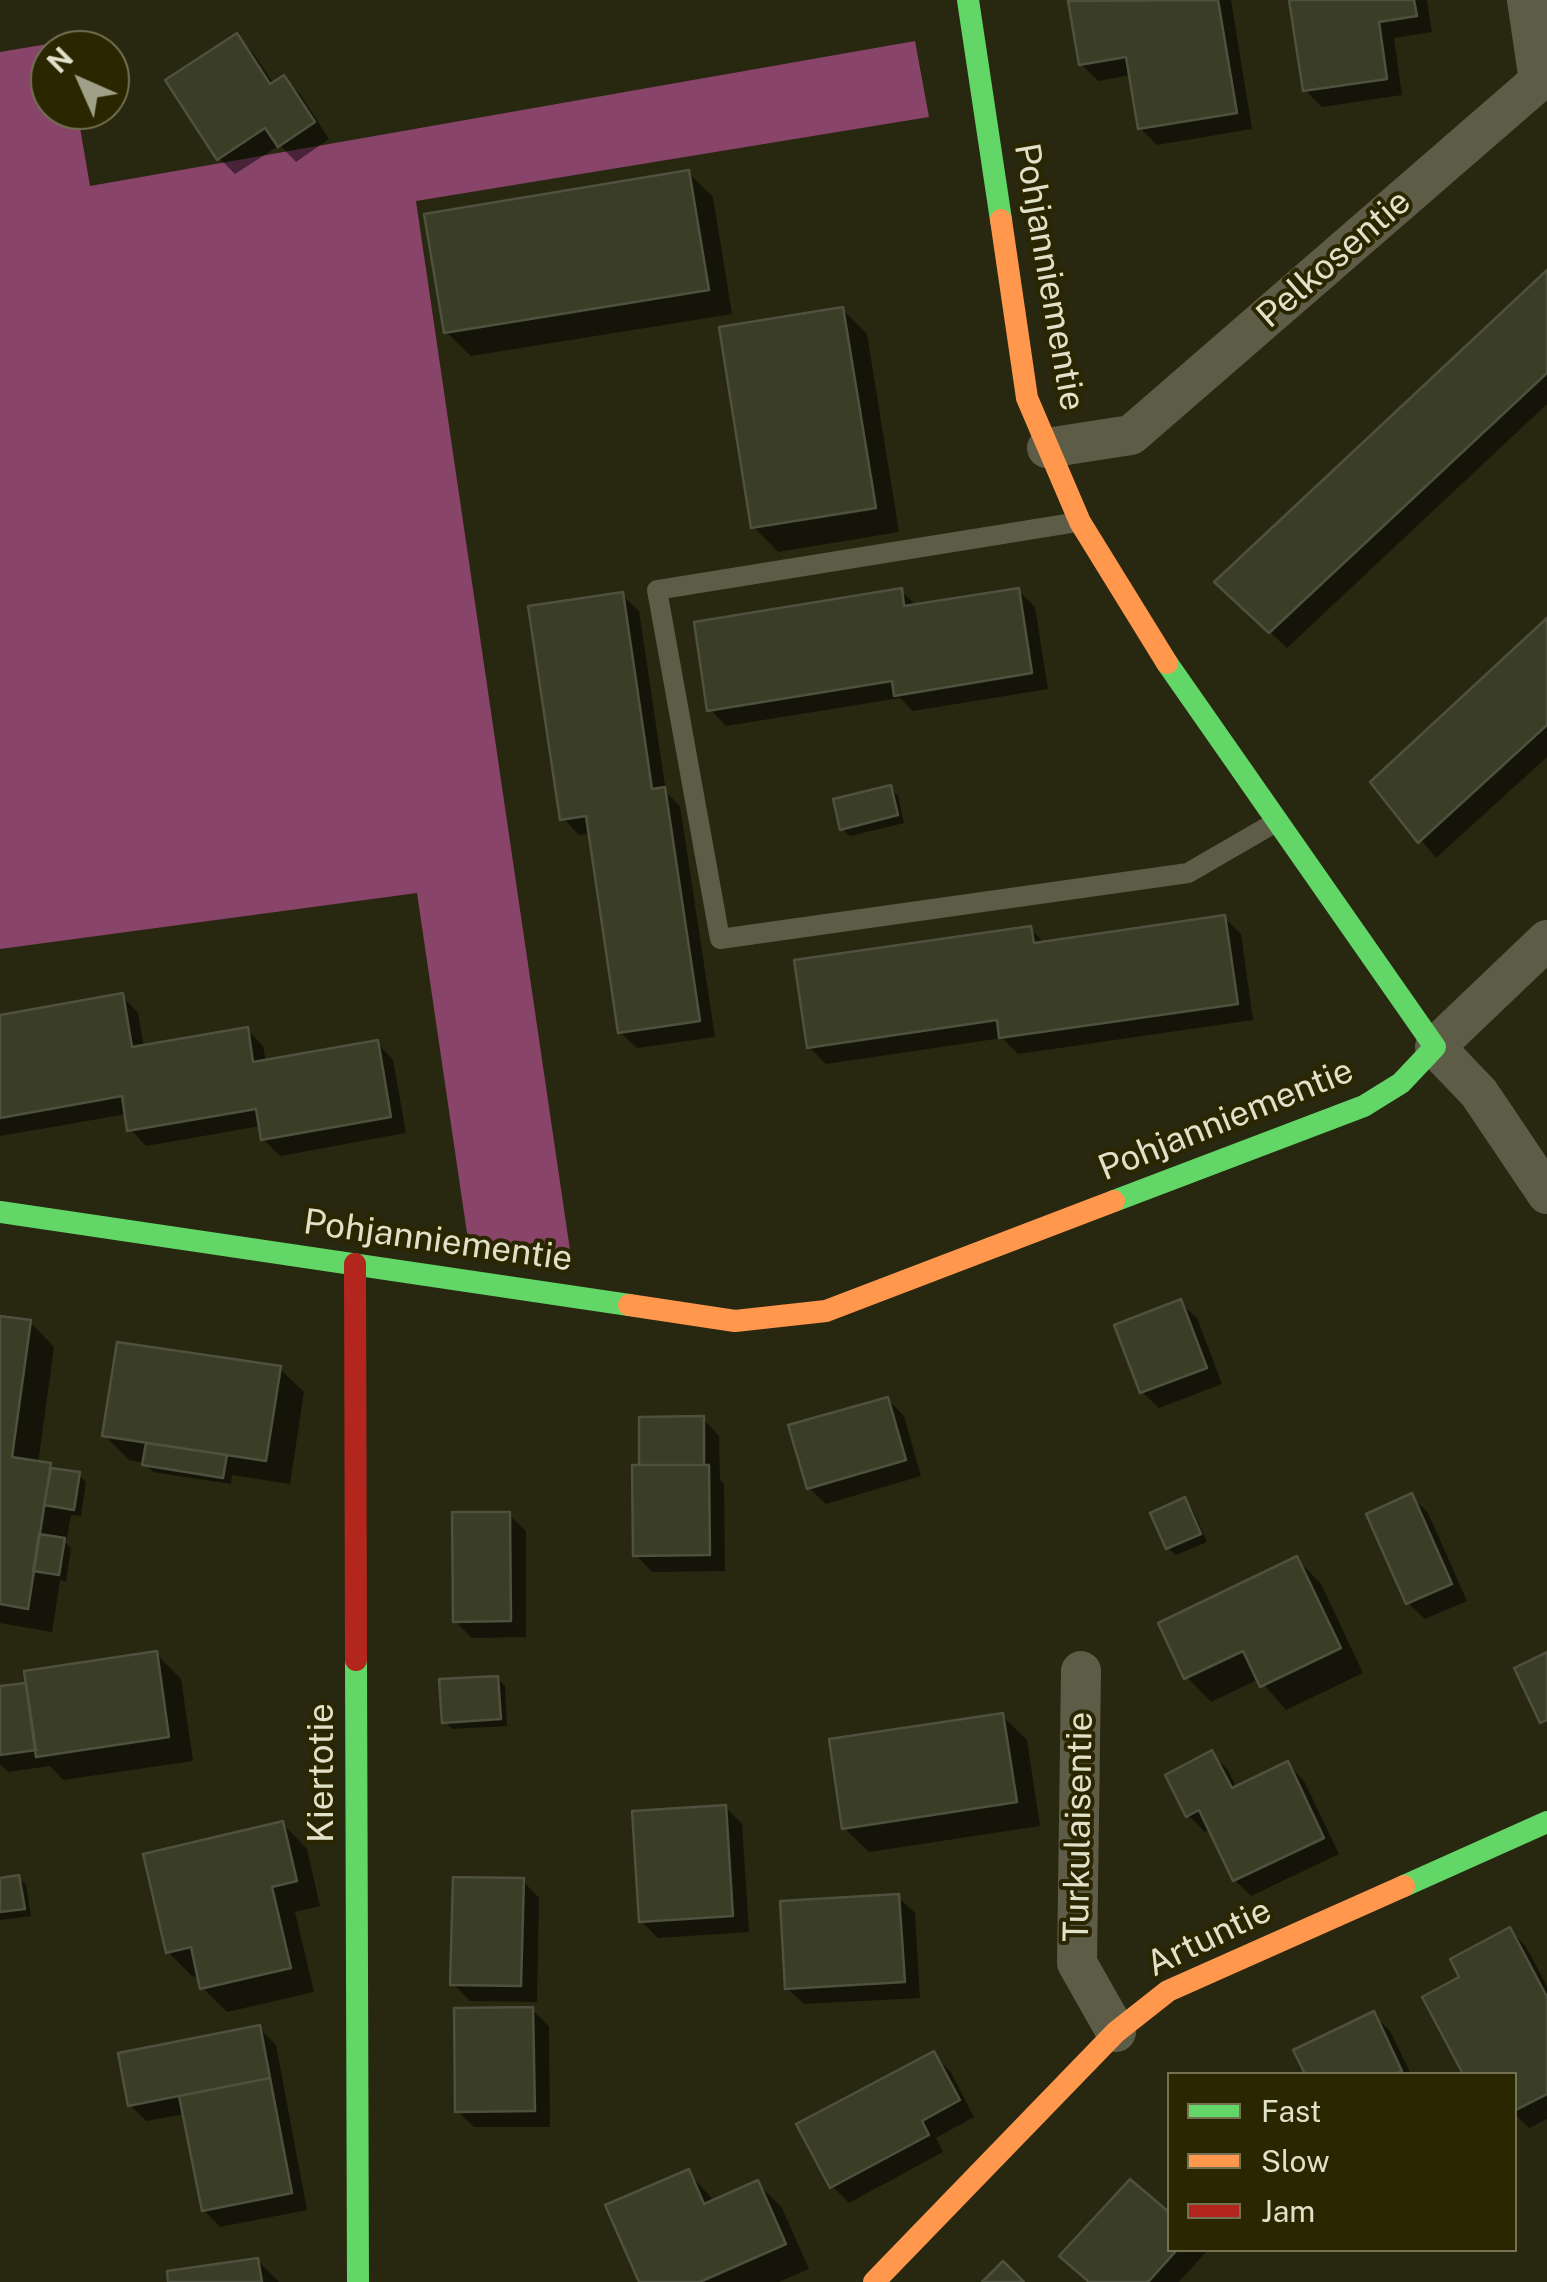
<!DOCTYPE html>
<html>
<head>
<meta charset="utf-8">
<style>
  body { margin:0 }
  #map { position:relative; width:1547px; height:2282px; overflow:hidden; background:#282710; font-family:"Public Sans",sans-serif }
  canvas { display:block }
  .legend { position:absolute; left:1167px; top:2072px; width:350px; height:180px; box-sizing:border-box; background:#292600; border:2px solid #737151; margin:0; padding:12px 18px; list-style:none; font-size:30px; color:#e1e1ca }
  .legend li { display:flex; align-items:center; gap:20px; height:50px }
  .legend b { width:50px; border:2px solid #737151 }
  .north { position:absolute; left:30px; top:30px; width:100px; height:100px; box-sizing:border-box; background:#292600; border:2px solid #737151; border-radius:50%; rotate:315deg; font-size:28px; font-weight:700; line-height:40px; text-align:center; color:#e1e1ca }
  .north::after { content:''; display:block; margin:auto; width:35px; height:45px; background:#a0a089; clip-path:polygon(50% 0,100% 100%,50% 72%,0 100%) }
</style>
</head>
<body>
<div id="map">
<canvas width="1547" height="2282"></canvas>
<ul class="legend">
<li><b style="height:12px;background:#63d668"></b>Fast</li>
<li><b style="height:12px;background:#ff974d"></b>Slow</li>
<li><b style="height:12px;background:#b3261e"></b>Jam</li>
</ul>
<div class="north">N</div>
</div>
<script>
const ctx = document.querySelector('canvas').getContext('2d');
ctx.lineJoin = 'round';
function fill(path, color) {
  ctx.fillStyle = color;
  ctx.fill(path, 'evenodd');
}
function toPath(rows) {
  const path = new Path2D();
  for (const r of rows) {
    path.moveTo(r[0], r[1]);
    for (let i = 2; i < r.length; i += 2) path.lineTo(r[i], r[i + 1]);
  }
  return path;
}
function stroke(path, color, width, dash) {
  ctx.strokeStyle = color;
  ctx.lineWidth = width;
  ctx.lineCap = dash ? 'butt' : 'round';
  ctx.setLineDash(dash || []);
  ctx.stroke(path);
}
function drawText(font, color, halo, rows, align = 'center') {
  ctx.font = font + ' "Public Sans",sans-serif';
  ctx.lineWidth = 8;
  ctx.setLineDash([]);
  ctx.textBaseline = 'middle';
  ctx.strokeStyle = halo;
  ctx.fillStyle = color;
  for (const [text, x, y, turn = 0] of rows) {
    ctx.save();
    ctx.translate(x, y);
    ctx.rotate((+turn || 0) * Math.PI / 180);
    ctx.textAlign = isNaN(turn) ? turn : align;
    if (halo) ctx.strokeText(text, 0, 0);
    ctx.fillText(text, 0, 0);
    ctx.restore();
  }
}
fill(toPath([
  [66,41,68,50,50,50,50,110,77,110,90,186,915,41,929,117,416,201,571,1257,468,1240,417,893,0,949,0,52]
]), '#89446a');
fill(toPath([
  [1090,0,1231,0,1252,129,1157,145,1140,128,1131,75,1098,81,1081,64,1071,3],
  [1292,0,1427,0,1432,32,1394,38,1402,95,1322,107,1305,90],
  [237,36,253,53,274,84,284,78,300,94,329,139,296,162,280,145,235,174,219,158],
  [688,173,713,197,732,314,471,356,446,332],
  [1547,274,1547,404,1287,648,1234,599],
  [843,310,867,334,899,532,778,552,754,527],
  [1018,590,1035,607,1048,689,913,711,900,698,726,726,710,709,901,591,917,606],
  [622,595,639,611,666,792,680,806,715,1037,637,1048,620,1032,591,833,579,835,563,818],
  [1547,621,1547,757,1436,858,1374,782],
  [890,788,898,796,904,823,850,836,842,829],
  [1225,918,1241,934,1253,1020,1018,1054,1002,1038,826,1064,809,1047,1031,929,1045,944],
  [122,996,138,1013,144,1048,247,1030,263,1046,266,1062,377,1043,393,1060,406,1133,280,1156,263,1139,261,1126,146,1146,130,1129,127,1114,0,1136,0,1018],
  [1180,1302,1197,1318,1222,1384,1159,1408,1142,1392],
  [0,1319,30,1322,54,1347,38,1464,50,1466,55,1471,78,1475,86,1482,81,1516,71,1515,66,1543,71,1548,66,1582,60,1580,52,1632,0,1623],
  [279,1368,304,1392,290,1484,232,1475,231,1484,153,1472,145,1463,129,1460,105,1436],
  [888,1400,904,1416,921,1476,826,1504,809,1488],
  [703,1419,719,1436,720,1480,724,1484,725,1571,652,1572,636,1555,642,1468],
  [1411,1496,1428,1513,1467,1601,1425,1619,1408,1603],
  [1184,1500,1192,1508,1207,1542,1176,1555,1168,1548],
  [509,1515,526,1531,526,1637,472,1638,455,1621],
  [1297,1559,1321,1584,1363,1673,1286,1710,1259,1679,1211,1702,1187,1677],
  [156,1654,181,1679,193,1761,63,1780,50,1766,8,1772,0,1764,0,1689],
  [497,1678,505,1686,507,1726,452,1729,444,1721],
  [1002,1716,1027,1740,1040,1826,869,1852,844,1828],
  [1211,1753,1228,1770,1237,1788,1288,1764,1304,1781,1339,1854,1251,1896,1235,1880,1211,1828,1205,1832,1188,1815],
  [725,1807,742,1824,749,1932,658,1938,641,1921],
  [283,1824,307,1849,320,1906,295,1912,314,1992,227,2012,203,1988,200,1975,193,1977,168,1952],
  [19,1878,26,1885,31,1916,0,1920,0,1881],
  [523,1881,539,1898,537,2002,470,2001,453,1984],
  [898,1897,915,1913,920,1998,804,2004,787,1988],
  [1510,1930,1526,1947,1547,1986,1547,2119,1529,2128,1514,2113,1514,2074,1465,2074,1426,1998,1462,1978],
  [532,2010,549,2026,550,2127,474,2127,457,2111],
  [1373,2014,1390,2031,1411,2074,1307,2074,1296,2051],
  [259,2028,276,2045,307,2210,220,2227,204,2210,185,2114,146,2121,130,2105],
  [933,2054,950,2071,974,2117,936,2138,943,2152,849,2203,832,2186],
  [688,2172,715,2202,757,2183,782,2208,809,2269,779,2282,642,2282],
  [1170,2250,1207,2251,1179,2282,1090,2282],
  [257,2260,279,2282,171,2282]
]), '#0007');
const building = toPath([
  [1218,0,1237,113,1138,129,1126,57,1079,65,1068,1,1218,0],
  [1289,0,1414,0,1417,16,1379,22,1387,79,1303,91,1289,0],
  [237,33,270,84,284,75,315,122,278,147,265,128,217,160,165,80,237,33],
  [689,170,709,290,444,333,424,214,689,170],
  [1547,270,1547,373,1269,633,1214,582,1547,270],
  [843,307,876,508,751,528,719,327,843,307],
  [902,588,904,606,1019,588,1032,673,894,696,892,681,707,711,694,622,902,588],
  [623,592,652,789,665,787,700,1021,618,1033,586,816,560,820,528,606,623,592],
  [1547,618,1547,725,1418,843,1370,782,1547,618],
  [891,785,898,815,840,830,833,799,891,785],
  [1225,915,1238,1004,999,1038,997,1020,807,1048,794,960,1031,926,1034,943,1225,915],
  [123,993,132,1047,248,1027,253,1062,378,1040,391,1117,261,1140,256,1109,127,1131,122,1096,0,1118,0,1015,123,993],
  [1181,1299,1207,1368,1140,1393,1114,1325,1181,1299],
  [0,1316,31,1320,12,1457,51,1463,28,1609,0,1604,0,1316],
  [117,1342,281,1366,266,1461,102,1436,117,1342],
  [888,1397,906,1460,807,1489,788,1425,888,1397],
  [704,1416,704,1465,639,1465,639,1417,704,1416],
  [146,1443,227,1455,223,1478,142,1465,146,1443],
  [632,1465,709,1465,710,1555,633,1556,632,1465],
  [51,1468,80,1472,74,1510,44,1505,51,1468],
  [1412,1493,1452,1584,1406,1604,1366,1514,1412,1493],
  [1185,1497,1201,1534,1166,1549,1150,1513,1185,1497],
  [452,1512,510,1512,511,1621,453,1622,452,1512],
  [39,1534,65,1538,59,1575,33,1571,39,1534],
  [1297,1556,1341,1648,1260,1687,1243,1651,1184,1679,1158,1623,1297,1556],
  [157,1651,169,1737,36,1757,24,1671,157,1651],
  [1547,1652,1547,1720,1540,1723,1514,1668,1547,1652],
  [498,1676,501,1719,442,1723,439,1679,498,1676],
  [26,1683,36,1750,0,1755,0,1686,26,1683],
  [1003,1713,1017,1802,842,1829,829,1739,1003,1713],
  [1212,1750,1232,1788,1288,1761,1324,1838,1233,1881,1199,1810,1186,1817,1165,1775,1212,1750],
  [726,1805,733,1916,639,1922,632,1811,726,1805],
  [283,1821,297,1881,272,1887,291,1968,200,1989,191,1947,166,1953,143,1854,283,1821],
  [19,1875,25,1909,0,1912,0,1878,19,1875],
  [453,1877,524,1878,521,1986,450,1985,453,1877],
  [899,1894,905,1982,785,1989,780,1901,899,1894],
  [1510,1927,1547,1997,1547,2094,1514,2111,1514,2074,1463,2074,1422,1997,1459,1977,1450,1959,1510,1927],
  [533,2007,535,2111,455,2112,454,2008,533,2007],
  [1374,2011,1402,2071,1395,2074,1305,2074,1293,2050,1374,2011],
  [260,2025,270,2078,128,2106,118,2053,260,2025],
  [934,2051,960,2100,922,2121,929,2135,830,2188,796,2124,934,2051],
  [270,2078,292,2193,202,2211,179,2096,270,2078],
  [689,2169,704,2204,758,2180,786,2244,700,2282,639,2282,605,2205,689,2169],
  [1130,2179,1170,2213,1170,2250,1177,2250,1148,2282,1089,2282,1059,2256,1130,2179],
  [258,2258,262,2282,168,2282,167,2271,258,2258],
  [1003,2261,1024,2282,982,2282,1003,2261]
]);
fill(building, '#3b3e26');
stroke(building, '#4e513d', 2.5);
stroke(toPath([
  [1078,522,657,590,720,939,1188,873,1276,822]
]), '#5d5c47', 20);
stroke(toPath([
  [1047,448,1131,435,1539,81,1527,0],
  [1547,940,1435,1047,1479,1093,1547,1194],
  [1081,1671,1077,1963,1116,2032]
]), '#5d5c47', 40);
stroke(toPath([
  [968,0,1001,220],
  [1114,1201,1364,1106,1401,1083,1435,1047,1167,663],
  [0,1212,629,1305],
  [356,1660,358,2282],
  [1404,1886,1547,1822]
]), '#63d668', 22);
stroke(toPath([
  [1001,220,1027,398,1080,522,1167,663],
  [629,1305,735,1321,826,1311,1114,1201],
  [874,2282,1116,2032,1168,1991,1404,1886]
]), '#ff974d', 22);
stroke(toPath([
  [355,1264,356,1660]
]), '#b3261e', 22);
drawText('35px', '#e1e1ca', '#292600', [
  ["Pelkosentie",1334,259,-41],
  ["Pohjanniementie",1049,277,80],
  ["Pohjanniementie",1226,1120,-22],
  ["Pohjanniementie",438,1241,8],
  ["Kiertotie",322,1773,-90],
  ["Turkulaisentie",1079,1827,-89],
  ["Artuntie",1209,1938,-26]
]);
</script>
</body>
</html>
